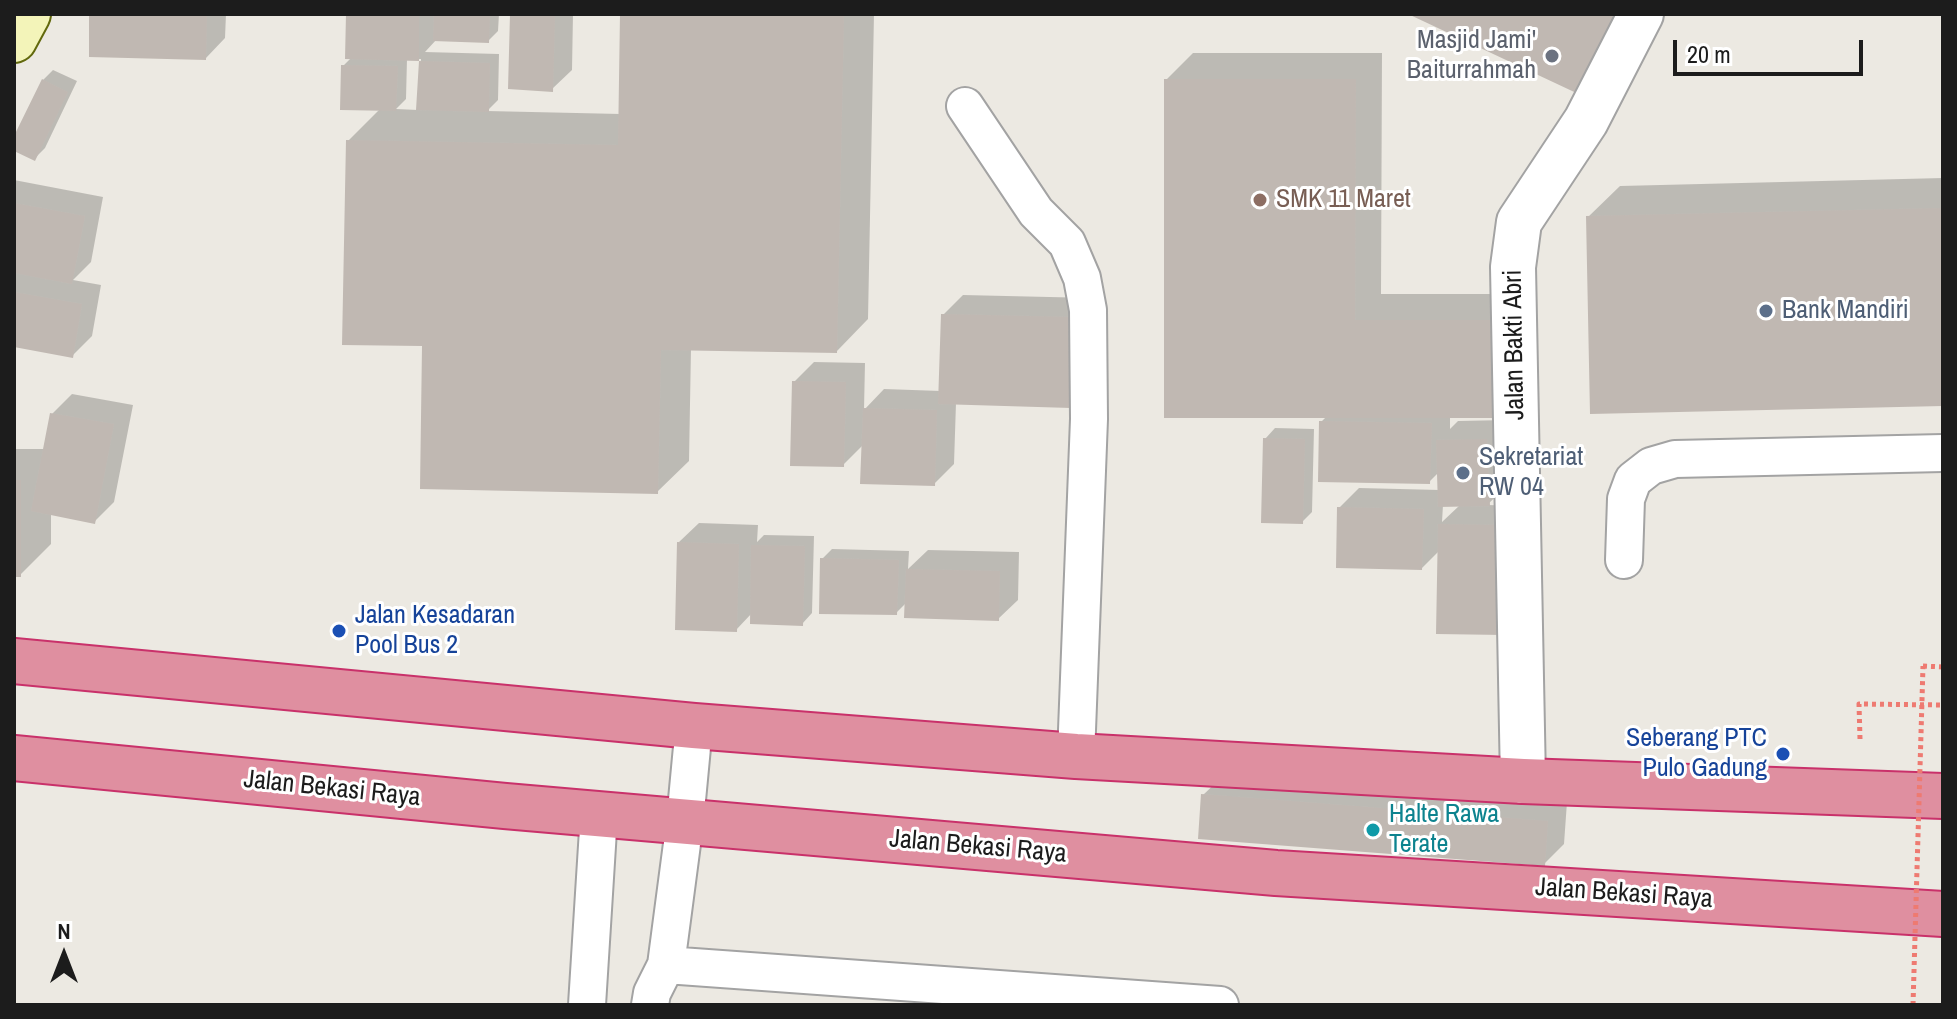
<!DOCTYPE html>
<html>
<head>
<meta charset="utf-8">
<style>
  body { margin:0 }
  #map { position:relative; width:1957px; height:1019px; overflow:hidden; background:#ece9e2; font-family:"Archivo Narrow",sans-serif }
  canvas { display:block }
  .frame { position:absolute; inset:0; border:16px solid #1c1c1c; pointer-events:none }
  .north { position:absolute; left:24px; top:915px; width:80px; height:80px; -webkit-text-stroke:6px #fff; paint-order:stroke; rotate:0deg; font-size:22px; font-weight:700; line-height:32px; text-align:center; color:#1c1c1c }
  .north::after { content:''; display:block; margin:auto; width:28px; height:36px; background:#1c1c1c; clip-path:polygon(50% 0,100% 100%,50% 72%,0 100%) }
  .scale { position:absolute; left:1673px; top:40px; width:190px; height:36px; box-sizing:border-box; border:4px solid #1c1c1c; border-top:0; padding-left:10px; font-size:24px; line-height:28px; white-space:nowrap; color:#1c1c1c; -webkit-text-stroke:6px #fff; paint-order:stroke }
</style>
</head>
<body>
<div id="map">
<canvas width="1957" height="1019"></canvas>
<div class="frame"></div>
<div class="north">N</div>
<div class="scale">20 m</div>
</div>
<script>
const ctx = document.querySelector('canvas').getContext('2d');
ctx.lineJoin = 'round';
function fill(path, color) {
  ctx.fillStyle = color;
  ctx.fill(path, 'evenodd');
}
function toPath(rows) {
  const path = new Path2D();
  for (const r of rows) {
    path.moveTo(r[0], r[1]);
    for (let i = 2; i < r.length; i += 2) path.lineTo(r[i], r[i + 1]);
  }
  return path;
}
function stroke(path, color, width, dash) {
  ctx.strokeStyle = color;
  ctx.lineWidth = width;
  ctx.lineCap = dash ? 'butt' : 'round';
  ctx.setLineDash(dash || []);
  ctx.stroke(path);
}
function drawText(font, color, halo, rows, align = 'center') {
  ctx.font = font + ' "Archivo Narrow",sans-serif';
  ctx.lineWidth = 6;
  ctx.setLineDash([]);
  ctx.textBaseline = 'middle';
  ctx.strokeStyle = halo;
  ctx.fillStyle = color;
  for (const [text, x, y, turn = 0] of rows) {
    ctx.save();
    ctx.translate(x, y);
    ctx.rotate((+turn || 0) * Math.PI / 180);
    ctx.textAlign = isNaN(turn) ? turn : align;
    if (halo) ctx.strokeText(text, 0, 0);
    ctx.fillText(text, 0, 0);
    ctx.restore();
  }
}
fill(toPath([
  [91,14,226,14,225,38,206,58],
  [348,14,499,14,498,31,488,41,437,39,425,52,499,54,498,100,487,111,621,114,622,14,874,14,868,319,837,351,691,348,689,461,657,492,424,344,348,141,380,109,343,66,352,57],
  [407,59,421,59,418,110,396,109,406,99],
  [512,14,573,14,572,70,552,89],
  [1193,53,1382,53,1381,294,1525,294,1450,416,1450,429,1458,421,1507,420,1509,484,1487,505,1525,506,1523,613,1440,550,1422,568,1339,508,1359,488,1440,490,1439,472,1429,482,1321,422,1327,416,1166,80],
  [1443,505,1460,505,1442,522],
  [53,70,77,81,45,148,35,158,14,149,14,140,43,80],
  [1943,178,1943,404,1588,217,1620,186],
  [14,180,103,197,91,262,73,280,101,285,92,336,72,356,14,345],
  [963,295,1093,298,1090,386,956,403,954,464,934,484,863,445,843,465,794,382,814,362,865,363,864,410,884,389,941,391,943,315],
  [72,394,133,405,114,502,94,522,51,513,51,544,20,575,14,575,14,449,45,449,52,414],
  [1275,428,1314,429,1312,512,1302,522,1265,439],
  [699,523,758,525,757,542,764,535,814,536,812,613,802,624,752,613,736,630,679,542],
  [832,549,909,551,908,569,928,550,1019,552,1018,600,998,619,906,603,896,613,822,559],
  [1223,776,1567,802,1564,844,1544,864,1203,795]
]), '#0003');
fill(toPath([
  [89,14,207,14,206,60,89,57],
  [346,14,419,14,419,61,345,59],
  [434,14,490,14,489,43,433,41],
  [510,14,555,14,553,92,508,89],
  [620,14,844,14,837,353,661,350,658,494,420,489,422,346,342,345,346,140,618,145],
  [1408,14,1625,14,1587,98],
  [419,61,490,63,489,112,416,110],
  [341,65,398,66,396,111,340,110],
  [42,79,68,92,35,161,14,151,14,136],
  [1164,79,1356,79,1355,320,1499,320,1499,418,1164,418],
  [14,203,85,216,72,284,14,273],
  [1943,208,1943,406,1590,414,1586,216],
  [14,292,82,304,73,358,14,347],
  [941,314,1074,317,1071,408,938,404],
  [792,381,846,382,844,467,790,466],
  [863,408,937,410,935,486,860,484],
  [50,413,114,424,95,524,31,511],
  [1319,421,1432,423,1430,484,1318,482],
  [1263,438,1305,439,1303,524,1261,523],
  [1487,439,1490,506,1438,507,1436,440],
  [14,480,21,480,21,577,14,577],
  [1337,507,1424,509,1422,570,1336,568],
  [1438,524,1506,525,1504,635,1436,634],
  [677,542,739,544,737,632,675,630],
  [751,545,805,546,803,626,750,624],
  [820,558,899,560,897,615,819,614],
  [906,569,1000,571,999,621,904,618],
  [1201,794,1548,821,1545,866,1198,839]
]), '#c0b8b2');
const lane = toPath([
  [965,106,1036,212,1067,243,1082,278,1088,310,1089,419,1076,756],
  [1624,560,1626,499,1633,480,1651,466,1675,459,1943,453],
  [666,965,1220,1005],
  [587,1005,599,814],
  [650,1005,652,993,666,965,685,821,694,726]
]);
const street = toPath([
  [1523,781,1513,267,1519,222,1586,121,1641,14]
]);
const secondary = toPath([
  [14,40,28,14]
]);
const highway = toPath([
  [14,661,694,726,1076,756,1523,781,1943,796],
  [14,758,505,806,1276,873,1943,914]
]);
stroke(lane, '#a3a3a3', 40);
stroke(street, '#a3a3a3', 48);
stroke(secondary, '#62690d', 48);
stroke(highway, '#c9316a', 48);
stroke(toPath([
  [1923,666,1943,667],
  [1860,739,1859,704,1943,705]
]), '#ee7a71', 5, [4, 4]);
stroke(lane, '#fff', 36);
stroke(street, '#fff', 44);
stroke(secondary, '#f3f4b9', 44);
stroke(highway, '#df8fa0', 44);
stroke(toPath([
  [1913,1005,1923,666]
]), '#ee7a71', 5, [4, 4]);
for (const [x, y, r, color] of [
  [1552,56,8,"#6b7280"],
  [1260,200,8,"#8d6e63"],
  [1766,311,8,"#5c6f8a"],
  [1463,473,8,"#5c6f8a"],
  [339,631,8,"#1a4fb4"],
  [1783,754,8,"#1a4fb4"],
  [1373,830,8,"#0f9aa8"]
]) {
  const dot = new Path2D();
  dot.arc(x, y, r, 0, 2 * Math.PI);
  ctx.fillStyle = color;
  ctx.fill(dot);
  stroke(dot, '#fff', 3);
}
drawText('26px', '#5b616d', '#fff', [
  ["Masjid Jami'",1536,41],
  ["Baiturrahmah",1536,71]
], 'right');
drawText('26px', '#785e54', '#fff', [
  ["SMK 11 Maret",1276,200]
], 'left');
drawText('26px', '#4e5e75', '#fff', [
  ["Bank Mandiri",1782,311],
  ["Sekretariat",1479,458],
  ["RW 04",1479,488]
], 'left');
drawText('26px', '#1c1c1c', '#fff', [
  ["Jalan Bakti Abri",1515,345,-91],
  ["Jalan Bekasi Raya",332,789,6],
  ["Jalan Bekasi Raya",978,847,5],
  ["Jalan Bekasi Raya",1624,894,4]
]);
drawText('26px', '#164399', '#fff', [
  ["Jalan Kesadaran",355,616],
  ["Pool Bus 2",355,646],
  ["Seberang PTC",1767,739,"right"],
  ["Pulo Gadung",1767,769,"right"]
], 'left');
drawText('26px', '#0d838f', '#fff', [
  ["Halte Rawa",1389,815],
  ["Terate",1389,845]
], 'left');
</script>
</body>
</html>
